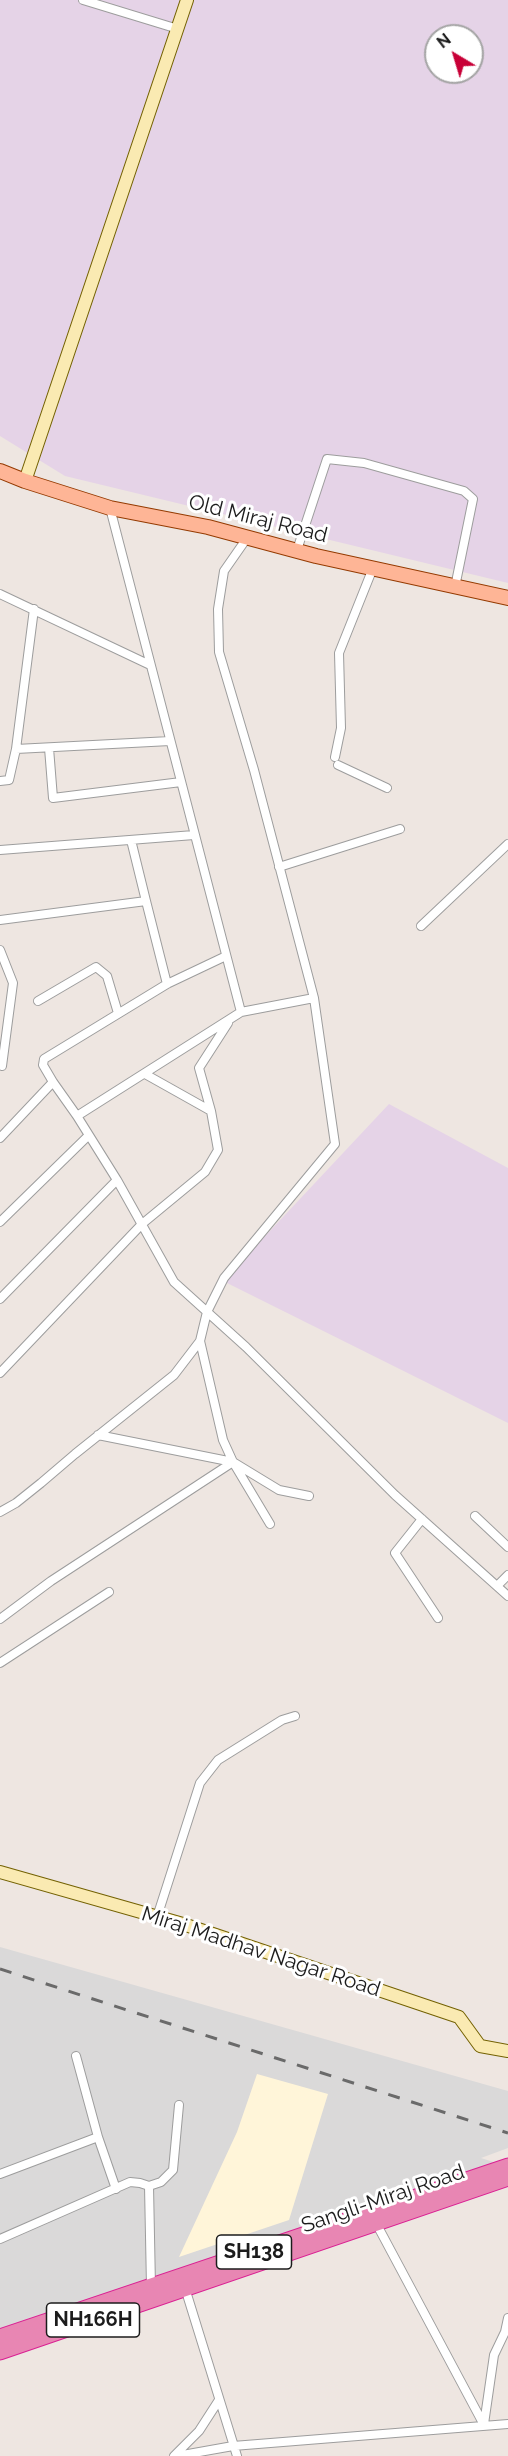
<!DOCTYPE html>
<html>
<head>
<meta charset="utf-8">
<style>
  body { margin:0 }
  #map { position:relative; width:508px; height:2456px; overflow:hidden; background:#eee6e1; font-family:Raleway,sans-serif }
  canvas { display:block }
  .north { position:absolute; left:424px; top:24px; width:60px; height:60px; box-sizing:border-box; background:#fff; border:2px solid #a4a4a4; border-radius:50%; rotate:322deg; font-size:16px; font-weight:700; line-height:24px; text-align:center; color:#1c1c1c }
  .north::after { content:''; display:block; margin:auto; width:21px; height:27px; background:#c80037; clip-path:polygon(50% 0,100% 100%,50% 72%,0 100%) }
</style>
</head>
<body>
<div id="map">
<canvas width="508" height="2456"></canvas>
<div class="north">N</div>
</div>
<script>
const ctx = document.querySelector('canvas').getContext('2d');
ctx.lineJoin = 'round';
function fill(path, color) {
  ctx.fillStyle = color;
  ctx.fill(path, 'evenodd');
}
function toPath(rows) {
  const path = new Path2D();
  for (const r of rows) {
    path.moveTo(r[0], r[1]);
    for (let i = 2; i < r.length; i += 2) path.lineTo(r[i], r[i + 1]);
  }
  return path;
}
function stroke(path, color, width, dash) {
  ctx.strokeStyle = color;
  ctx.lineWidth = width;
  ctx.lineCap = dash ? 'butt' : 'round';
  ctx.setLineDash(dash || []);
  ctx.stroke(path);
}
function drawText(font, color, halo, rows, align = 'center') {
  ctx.font = font + ' Raleway,sans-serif';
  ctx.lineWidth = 6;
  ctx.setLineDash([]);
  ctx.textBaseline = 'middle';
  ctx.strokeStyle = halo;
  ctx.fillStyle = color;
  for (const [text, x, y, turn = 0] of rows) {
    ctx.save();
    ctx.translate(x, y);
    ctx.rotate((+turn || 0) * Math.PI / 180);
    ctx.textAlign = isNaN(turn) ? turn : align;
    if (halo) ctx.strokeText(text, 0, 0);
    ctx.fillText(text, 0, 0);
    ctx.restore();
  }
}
fill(toPath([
  [0,1947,508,2091,508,2148,481,2158,506,2166,0,2335]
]), '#dad9d9');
fill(toPath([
  [0,0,508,0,508,583,65,476,0,436],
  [436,36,472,36,472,72,436,72],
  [389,1104,508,1168,508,1423,223,1281]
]), '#e5d3e7');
fill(toPath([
  [257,2074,328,2094,289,2220,179,2257,237,2132]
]), '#fff5d9');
const street = toPath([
  [83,0,178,29],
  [110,508,241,1012,77,1116,117,1180,174,1282,246,1347,395,1495,508,1596],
  [297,550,327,459,364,463,464,491,473,499,455,587],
  [0,594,150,665],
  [49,748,53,798,181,782],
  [16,749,34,609],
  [335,757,341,728,339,653,373,568],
  [338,765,387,788],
  [0,781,9,780,16,749,170,741],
  [0,850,194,835],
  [279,867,400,829],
  [146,901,167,984],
  [0,920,146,901,131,840],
  [421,926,508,844],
  [0,950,13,983,2,1066],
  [38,1001,96,967,107,976,118,1013],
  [241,1012,314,998],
  [211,1111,199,1068,228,1023],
  [77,1116,53,1082,43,1065,44,1059,167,984,226,956],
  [0,1138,53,1082],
  [0,1222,88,1136],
  [0,1299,117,1180],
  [200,1341,223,1440,233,1462,279,1490,309,1496],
  [0,1373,142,1224,205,1172,218,1150,211,1111,145,1074],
  [98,1435,233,1462,270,1524],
  [0,1512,16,1503,41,1483,75,1454,174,1375,200,1341,207,1312,224,1278,335,1144,314,998,254,770,219,652,218,609,224,571,247,538],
  [475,1516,508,1547],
  [422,1519,395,1553,438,1618],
  [497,1586,508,1575],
  [0,1619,51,1581,233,1462],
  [0,1663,109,1592],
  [157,1917,200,1783,218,1760,282,1720,295,1716],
  [76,2056,98,2137],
  [0,2174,98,2137,116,2189],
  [149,2186,161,2182,173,2170,179,2105],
  [376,2223,484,2425],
  [0,2239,130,2182,140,2183,149,2186,151,2287],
  [185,2288,237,2456],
  [484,2424,494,2355,505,2332,508,2318],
  [174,2456,199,2431,219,2400],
  [177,2456,233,2446,508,2424]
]);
const secondary = toPath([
  [25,481,187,0],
  [0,1872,183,1924,459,2017,480,2046,508,2051]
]);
const primary = toPath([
  [0,471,25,481,110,508,208,527,316,556,508,598]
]);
const highway = toPath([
  [0,2337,508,2166],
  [0,2352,508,2178]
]);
stroke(street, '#9d9d9d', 10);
stroke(secondary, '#736102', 14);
stroke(primary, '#943a00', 16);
stroke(highway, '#da2093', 17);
stroke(street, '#fff', 8);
stroke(secondary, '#faeab2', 12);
stroke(primary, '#feb596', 14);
stroke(highway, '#e886b3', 15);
stroke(toPath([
  [0,1969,508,2133]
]), '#6a6a6a', 3, [12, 12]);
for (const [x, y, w] of [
  [254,2252,75],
  [93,2320,93]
]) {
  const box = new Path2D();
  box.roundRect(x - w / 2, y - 17, w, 34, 4.5);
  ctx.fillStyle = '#fff';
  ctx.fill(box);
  stroke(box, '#1c1c1c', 1.5);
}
drawText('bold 20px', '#1c1c1c', null, [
  ["SH138",254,2252],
  ["NH166H",93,2320]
]);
drawText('21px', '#1c1c1c', '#fff', [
  ["Old Miraj Road",258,519,14],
  ["Miraj Madhav Nagar Road",261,1952,18],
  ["Sangli-Miraj Road",383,2199,-19]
]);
</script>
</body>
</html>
